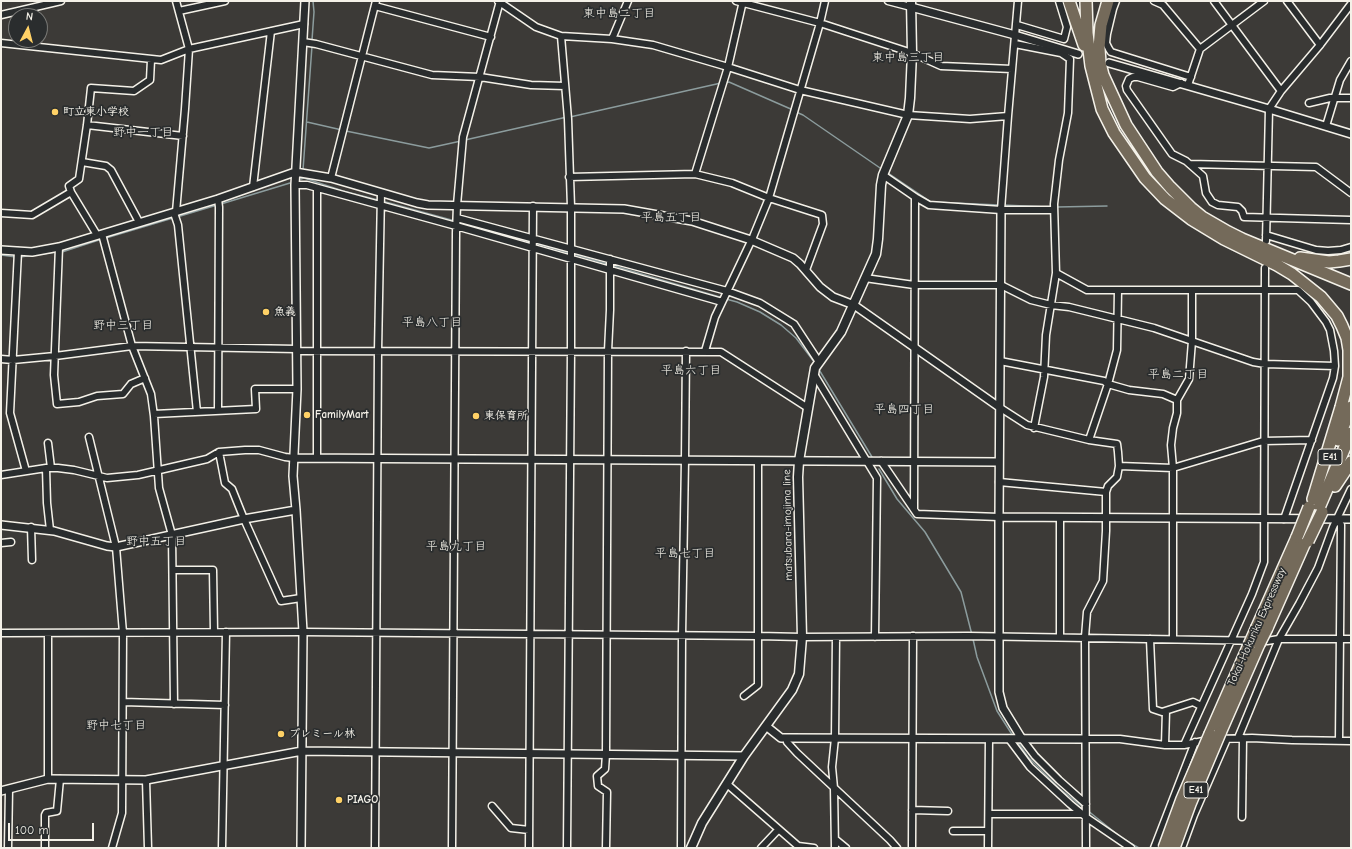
<!DOCTYPE html>
<html>
<head>
<meta charset="utf-8">
<style>
  body { margin:0 }
  #map { position:relative; width:1352px; height:849px; overflow:hidden; background:#3c3a37; font-family:"Comic Neue",sans-serif }
  canvas { display:block }
  .frame { position:absolute; inset:0; border:2px solid #f4f1e8; pointer-events:none }
  .north { position:absolute; left:8px; top:8px; width:40px; height:40px; box-sizing:border-box; background:#2a2d2e; border:1px solid #7b7b78; border-radius:50%; rotate:7deg; font-size:11px; font-weight:700; line-height:16px; text-align:center; color:#f4f1e8 }
  .north::after { content:''; display:block; margin:auto; width:14px; height:18px; background:#ffd166; clip-path:polygon(50% 0,100% 100%,50% 72%,0 100%) }
  .scale { position:absolute; left:8px; top:823px; width:86px; height:18px; box-sizing:border-box; border:2px solid #f4f1e8; border-top:0; padding-left:5px; font-size:12px; line-height:14px; white-space:nowrap; color:#f4f1e8; -webkit-text-stroke:3px #2a2d2e; paint-order:stroke }
</style>
</head>
<body>
<div id="map">
<canvas width="1352" height="849"></canvas>
<div class="frame"></div>
<div class="north">N</div>
<div class="scale">100 m</div>
</div>
<script>
const ctx = document.querySelector('canvas').getContext('2d');
ctx.lineJoin = 'round';
function toPath(rows) {
  const path = new Path2D();
  for (const r of rows) {
    path.moveTo(r[0], r[1]);
    for (let i = 2; i < r.length; i += 2) path.lineTo(r[i], r[i + 1]);
  }
  return path;
}
function stroke(path, color, width, dash) {
  ctx.strokeStyle = color;
  ctx.lineWidth = width;
  ctx.lineCap = dash ? 'butt' : 'round';
  ctx.setLineDash(dash || []);
  ctx.stroke(path);
}
function drawText(font, color, halo, rows, align = 'center') {
  ctx.font = font + ' "Comic Neue","Klee One",sans-serif';
  ctx.lineWidth = 3.5;
  ctx.setLineDash([]);
  ctx.textBaseline = 'middle';
  ctx.strokeStyle = halo;
  ctx.fillStyle = color;
  for (const [text, x, y, turn = 0] of rows) {
    ctx.save();
    ctx.translate(x, y);
    ctx.rotate((+turn || 0) * Math.PI / 180);
    ctx.textAlign = isNaN(turn) ? turn : align;
    if (halo) ctx.strokeText(text, 0, 0);
    ctx.fillText(text, 0, 0);
    ctx.restore();
  }
}
stroke(toPath([
  [312,40,314,12,313,1],
  [725,83,729,82,793,110],
  [796,112,803,115,883,170],
  [570,117,721,83],
  [307,122,342,130],
  [346,131,429,148,461,141],
  [465,140,567,117],
  [303,170,312,46],
  [888,173,931,202,999,205],
  [301,179,304,178,343,191,378,200],
  [382,201,455,221],
  [221,204,290,183],
  [1003,205,1047,207],
  [1057,207,1107,206],
  [177,217,217,205],
  [459,222,530,242],
  [106,238,173,218],
  [534,243,569,253],
  [62,252,102,239],
  [573,254,607,264],
  [1,255,16,257],
  [20,257,56,252],
  [611,265,723,298],
  [726,299,737,302,760,312,781,325,796,338,815,363],
  [818,368,872,457],
  [879,469,897,499,925,532,961,592,972,635],
  [973,639,977,657,997,711,1013,736],
  [1017,741,1028,757,1060,789,1084,808],
  [1087,810,1123,839,1139,848]
]), '#8c9c9d', 1.5);
const minor = toPath([
  [498,1,536,27,561,36,612,39,653,45,728,67,800,90,908,115,970,119,1008,116],
  [736,1,820,23,912,53,941,66,1012,69],
  [888,1,911,7],
  [1116,1,1113,9,1107,34,1106,43,1109,49,1111,52,1191,77],
  [1154,1,1163,5,1200,49],
  [1214,1,1281,91,1320,45,1351,4],
  [1287,1,1320,45],
  [375,6,491,37],
  [179,11,225,1],
  [1,15,61,1],
  [1017,25,1064,39,1067,27,1059,1],
  [561,36,568,119,571,207,571,351,567,848],
  [612,39,628,1],
  [303,42,316,44,432,75,480,77,531,85,565,86],
  [1,43,161,60,189,49,304,24],
  [1015,44,1061,53,1070,59,1068,113,1059,160,1054,204,1056,273,1087,290,1298,290,1311,302,1326,322,1330,330,1334,351,1335,366,1333,378,1284,519],
  [1181,83,1173,87,1138,77,1133,77,1129,79,1126,86,1127,90,1172,154,1186,161,1203,176,1206,193,1212,202,1218,205,1238,207,1242,211,1244,217,1351,220],
  [1188,85,1200,49,1264,1],
  [1309,103,1330,98,1351,98],
  [87,125,183,136],
  [1326,126,1340,80,1351,61],
  [82,162,106,166,111,170,139,222],
  [1190,164,1316,167,1351,193],
  [695,174,728,67,743,1],
  [883,175,915,197,929,205,1001,210,1053,210],
  [569,177,695,174,732,183,769,198,822,215,823,224,806,270],
  [331,178,376,1],
  [295,185,307,185,456,226,722,302],
  [253,187,271,31],
  [1001,210,1008,116,1018,1],
  [176,212,185,109,189,49,176,1],
  [1,213,32,215,71,192],
  [174,213,178,225,197,412],
  [457,218,727,291,760,303,794,324,819,362],
  [102,234,132,346,151,394,154,416,159,488,172,535,174,704],
  [97,235,71,192,69,186,79,179,87,125,91,88,134,91,150,80,151,60],
  [1266,235,1316,250,1328,251,1341,250,1351,247],
  [1266,241,1269,109,1281,91],
  [59,247,54,375,57,404,79,402,97,396,123,394,131,384,145,378],
  [18,251,10,413,26,471],
  [865,278,914,285,1001,285,1031,300,1051,305,1069,307,1154,328,1253,362,1265,364,1335,366],
  [297,351,721,352,808,408],
  [705,351,715,317,753,237,769,198,820,23,825,1],
  [1,359,13,360,55,356,132,346,297,349],
  [1000,361,1104,381,1108,384,1129,390,1163,394,1177,400],
  [814,374,877,478,875,637],
  [999,407,1027,425,1089,440,1117,444,1118,452,1119,466,1117,477,1108,486,1106,492,1106,531,1103,581,1087,612,1085,637,1086,848],
  [218,411,219,207,218,199],
  [154,414,256,409,255,389,297,389],
  [1034,428,1044,377,1046,335,1056,273],
  [89,437,116,547,123,633,122,813,112,848],
  [1089,440,1108,384,1117,350,1118,290],
  [48,443,51,468],
  [219,452,225,483,232,489,244,519,281,601,301,598],
  [317,458,317,188],
  [881,461,917,514,999,517],
  [1119,466,1173,468,1263,441,1312,440],
  [46,468,47,503,50,530],
  [1,475,46,468,58,468,74,470,107,478,138,475,207,459,219,452,245,450,259,450,285,457,294,458],
  [999,482,1106,492],
  [914,509,915,197],
  [1060,518,1060,637],
  [1337,519,1341,525,1339,741],
  [31,527,32,560],
  [1,543,11,542],
  [173,570,213,570,214,632],
  [1,633,303,632,758,636,802,637,968,636,1267,641,1279,639,1351,639],
  [1150,639,1153,709,1162,712,1193,702,1201,706],
  [1173,639,1173,468,1171,445,1173,428,1177,413,1177,400,1189,379,1192,341,1192,290],
  [744,696,758,685,758,461],
  [123,702,225,705],
  [787,738,787,742,797,753,890,840,897,848],
  [1238,738,1279,639,1299,604,1318,568,1333,527,1351,489],
  [1009,739,1030,767,1070,804,1087,818,1131,848],
  [1022,739,1035,756,1059,780,1086,804],
  [1086,739,1120,739,1165,745,1184,745,1208,740],
  [1217,739,1252,738,1292,740,1351,741],
  [1165,745,1166,711],
  [1184,745,1252,594,1264,562,1265,268],
  [48,779,48,633],
  [146,780,148,848],
  [727,784,798,846,814,848],
  [492,806,511,828,529,830],
  [912,810,948,811],
  [989,814,1082,814],
  [1242,817,1243,738],
  [953,831,988,831],
  [835,839,846,848],
  [8,848,9,789],
  [45,848,45,815,46,813,57,811,60,779],
  [222,848,226,632],
  [375,848,378,351,381,193],
  [452,848,456,233,457,205,463,137,500,1],
  [529,848,533,206],
  [606,848,607,792,598,786,597,776,605,769,606,754,608,351,610,310,610,259],
  [681,848,682,635,685,460,686,351],
  [761,848,778,830],
  [835,848,834,788,832,767,835,738,836,637],
  [912,848,913,636],
  [988,848,989,739],
  [1154,848,1195,742],
  [1182,848,1194,815,1227,739]
]);
const tertiary = toPath([
  [911,7,1015,35,1078,54],
  [1109,63,1269,109,1351,134],
  [1001,210,999,517,999,692,1003,708,1022,739],
  [1,250,32,252,59,247,218,199,295,172,331,178,417,203,428,205,624,209,692,221,751,240,793,258,800,264,820,287,833,297,854,305,999,407],
  [294,458,999,462],
  [999,517,1351,519],
  [1,525,54,531,107,546,116,547,244,519,296,510],
  [766,726,781,738,787,738,1086,739],
  [1,791,48,779,146,780,302,751,744,756],
  [301,848,303,632,296,510,293,476,297,389,295,185,305,1]
]);
const secondary = toPath([
  [691,848,702,823,744,756,792,690,799,674,802,637,798,477,799,461,815,368,841,332,876,254,878,239,881,185,883,175,908,115,910,98,912,53,911,1]
]);
const motorway = toPath([
  [1069,1,1084,45],
  [1086,1,1087,33,1091,66,1102,109,1114,133,1145,178,1165,199,1191,219,1224,239,1277,265,1292,274,1321,297,1337,316,1342,326,1347,338,1349,350,1349,377,1341,407,1313,499],
  [1108,1,1101,25,1099,48,1100,63,1103,75,1126,125,1157,172,1170,187,1191,208,1202,217,1228,232,1242,239,1351,284],
  [1300,258,1329,262,1339,261,1351,259],
  [1338,440,1351,407],
  [1335,486,1351,462],
  [1318,510,1351,433],
  [1257,627,1297,537],
  [1267,628,1306,540],
  [1220,733,1259,644],
  [1210,734,1249,645]
]);
stroke(minor, '#f4f1e8', 9);
stroke(tertiary, '#f4f1e8', 10);
stroke(secondary, '#f4f1e8', 11);
stroke(motorway, '#f4f1e8', 14);
stroke(minor, '#2a2d2e', 6);
stroke(tertiary, '#2a2d2e', 7);
stroke(secondary, '#2a2d2e', 8);
stroke(motorway, '#746a5a', 11);
const motorwayBridge = toPath([
  [1297,537,1309,507],
  [1308,541,1322,512],
  [1259,644,1267,628],
  [1249,645,1257,627],
  [1164,848,1182,799,1210,734],
  [1174,848,1190,804,1220,733]
]);
stroke(motorwayBridge, '#f4f1e8', 14, []);
stroke(motorwayBridge, '#746a5a', 11);
for (const [x, y, r, color] of [
  [55,112,4,"#ffd166"],
  [266,312,4,"#ffd166"],
  [307,415,4,"#ffd166"],
  [476,416,4,"#ffd166"],
  [281,734,4,"#ffd166"],
  [339,800,4,"#ffd166"]
]) {
  const dot = new Path2D();
  dot.arc(x, y, r, 0, 2 * Math.PI);
  ctx.fillStyle = color;
  ctx.fill(dot);
  stroke(dot, '#2a2d2e', 1.5);
}
for (const [x, y, w] of [
  [1330,457,24],
  [1196,790,24]
]) {
  const box = new Path2D();
  box.roundRect(x - w / 2, y - 8, w, 16, 3);
  ctx.fillStyle = '#2a2d2e';
  ctx.fill(box);
  stroke(box, '#f4f1e8', 1);
}
drawText('bold 10px', '#f4f1e8', null, [
  ["E41",1330,457],
  ["E41",1196,790]
]);
drawText('bold 11px', '#f4f1e8', '#2a2d2e', [
  ["町立東小学校",63,112],
  ["魚義",274,312],
  ["FamilyMart",315,415],
  ["東保育所",484,416],
  ["プレミール林",289,734],
  ["PIAGO",347,800]
], 'left');
drawText('11px', '#f4f1e8', '#2a2d2e', [
  ["matsubara-imojima line",788,525,-91],
  ["Tokai-Hokuriku Expressway",1257,627,-66]
]);
drawText('12px', '#f4f1e8', '#2a2d2e', [
  ["東中島二丁目",619,14],
  ["東中島三丁目",908,58],
  ["野中一丁目",143,133],
  ["平島五丁目",671,218],
  ["平島八丁目",432,323],
  ["野中三丁目",123,326],
  ["平島六丁目",691,371],
  ["平島二丁目",1178,375],
  ["平島四丁目",904,410],
  ["野中五丁目",156,542],
  ["平島九丁目",456,547],
  ["平島七丁目",685,554],
  ["野中七丁目",116,726]
]);
</script>
</body>
</html>
